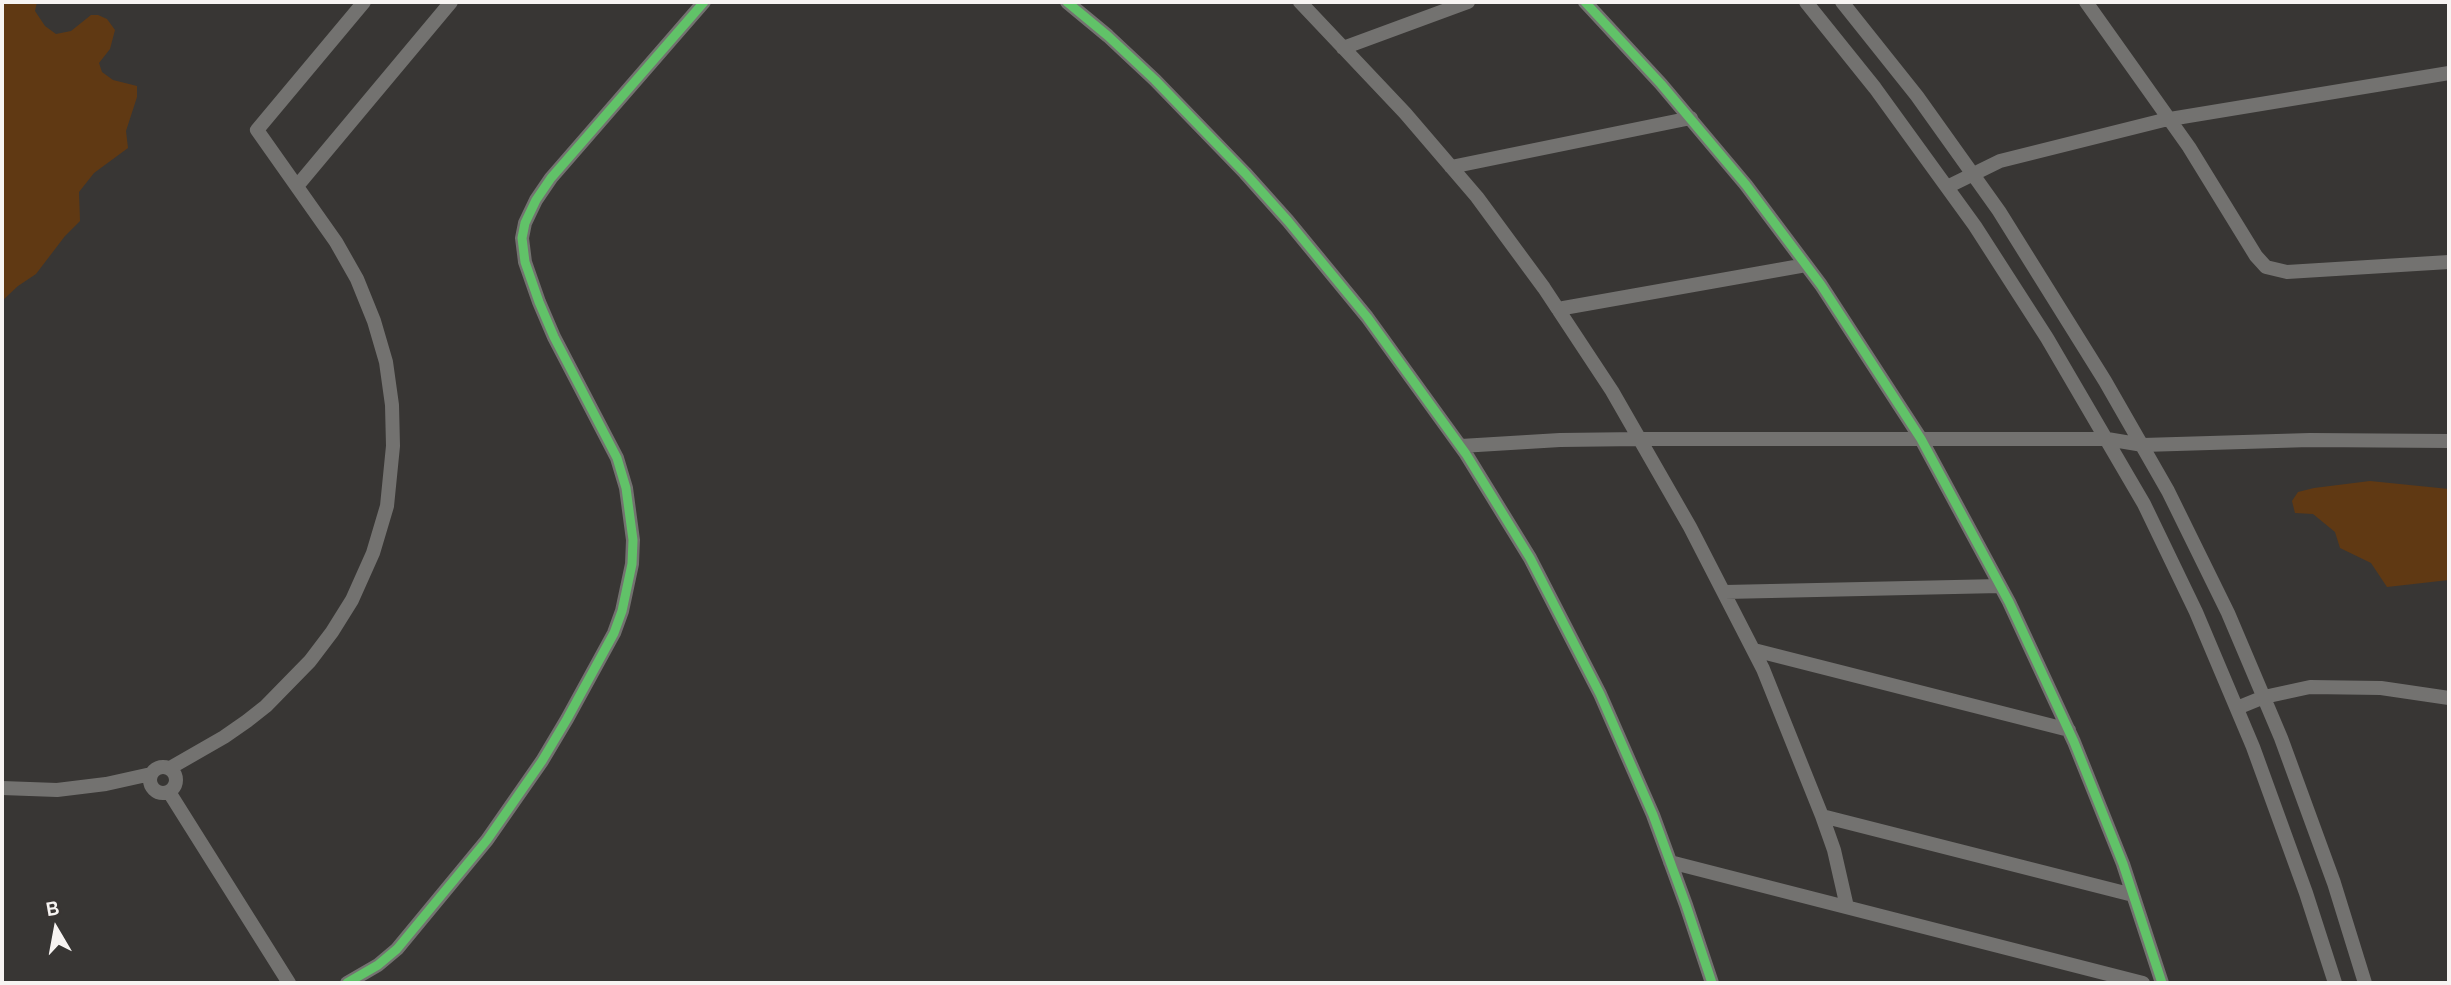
<!DOCTYPE html>
<html>
<head>
<meta charset="utf-8">
<style>
  body { margin:0 }
  #map { position:relative; width:2451px; height:985px; overflow:hidden; background:#383634; font-family:Raleway,sans-serif }
  canvas { display:block }
  .frame { position:absolute; inset:0; border:4px solid #f7f4f2; pointer-events:none }
  .north { position:absolute; left:21px; top:894px; width:70px; height:70px; -webkit-text-stroke:5px #393533; paint-order:stroke; rotate:350deg; font-size:19px; font-weight:700; line-height:28px; text-align:center; color:#f7f4f2 }
  .north::after { content:''; display:block; margin:auto; width:24px; height:32px; background:#f7f4f2; clip-path:polygon(50% 0,100% 100%,50% 72%,0 100%) }
</style>
</head>
<body>
<div id="map">
<canvas width="2451" height="985"></canvas>
<div class="frame"></div>
<div class="north">B</div>
</div>
<script>
const ctx = document.querySelector('canvas').getContext('2d');
ctx.lineJoin = 'round';
function fill(path, color) {
  ctx.fillStyle = color;
  ctx.fill(path, 'evenodd');
}
function toPath(rows) {
  const path = new Path2D();
  for (const r of rows) {
    if (r.length === 3) {
      path.moveTo(r[0] + r[2], r[1]);
      path.arc(r[0], r[1], r[2], 0, 2 * Math.PI);
      continue;
    }
    path.moveTo(r[0], r[1]);
    for (let i = 2; i < r.length; i += 2) path.lineTo(r[i], r[i + 1]);
  }
  return path;
}
function stroke(path, color, width, dash) {
  ctx.strokeStyle = color;
  ctx.lineWidth = width;
  ctx.lineCap = dash ? 'butt' : 'round';
  ctx.setLineDash(dash || []);
  ctx.stroke(path);
}
fill(toPath([
  [2,2,37,2,35,11,45,26,56,34,71,31,91,15,98,15,107,19,115,30,110,49,99,63,102,72,113,80,137,86,137,97,126,131,128,148,94,173,79,192,80,221,65,236,36,274,18,286,2,301],
  [2370,481,2449,489,2449,580,2387,587,2371,563,2340,548,2335,532,2313,514,2295,513,2292,501,2298,492,2314,488]
]), '#603913');
stroke(toPath([
  [1067,2,1108,36,1155,80,1245,173,1288,221,1367,317,1466,454,1530,558,1600,694,1653,815,1686,905,1712,983],
  [1300,2,1405,113,1477,197,1544,288,1612,391,1690,527,1763,669,1822,816,1834,850,1847,907],
  [1585,2,1661,84,1746,185,1821,285,1921,439,2009,602,2074,742,2123,864,2162,983],
  [1806,2,1875,88,1975,226,2047,338,2144,504,2196,612,2253,747,2306,893,2335,983],
  [1842,2,1917,96,1999,211,2105,381,2168,491,2228,613,2281,738,2334,883,2365,983],
  [2086,2,2189,147,2256,256,2266,267,2287,272,2449,262],
  [1343,48,1468,2],
  [1451,167,1691,118],
  [298,185,451,2],
  [1947,187,2000,161,2164,120,2449,73],
  [1558,309,1806,265],
  [1461,446,1560,440,1640,439,2107,439,2143,445,2310,440,2449,441],
  [1725,592,2000,586],
  [1754,650,2069,730],
  [2237,708,2264,697,2310,687,2381,688,2449,698],
  [163,780,13],
  [170,768,224,737,247,721,266,706,310,661,332,632,352,600,373,553,387,506,393,446,392,405,386,362,374,321,357,279,336,242,257,130,364,2],
  [2,788,57,790,106,784,151,774],
  [169,792,289,983],
  [1822,816,2133,895],
  [1670,862,2143,983],
  [347,983,378,965,397,949,487,840,542,761,567,719,614,633,622,611,632,564,633,540,626,488,617,458,554,337,539,302,525,262,522,238,525,223,536,200,551,178,704,2]
]), '#737270', 14);
stroke(toPath([
  [1067,2,1108,36,1155,80,1245,173,1288,221,1367,317,1466,454,1530,558,1600,694,1653,815,1686,905,1712,983],
  [1585,2,1661,84,1746,185,1821,285,1921,439,2009,602,2074,742,2123,864,2162,983],
  [347,983,378,965,397,949,487,840,542,761,567,719,614,633,622,611,632,564,633,540,626,488,617,458,554,337,539,302,525,262,522,238,525,223,536,200,551,178,704,2]
]), '#61c268', 9);
</script>
</body>
</html>
